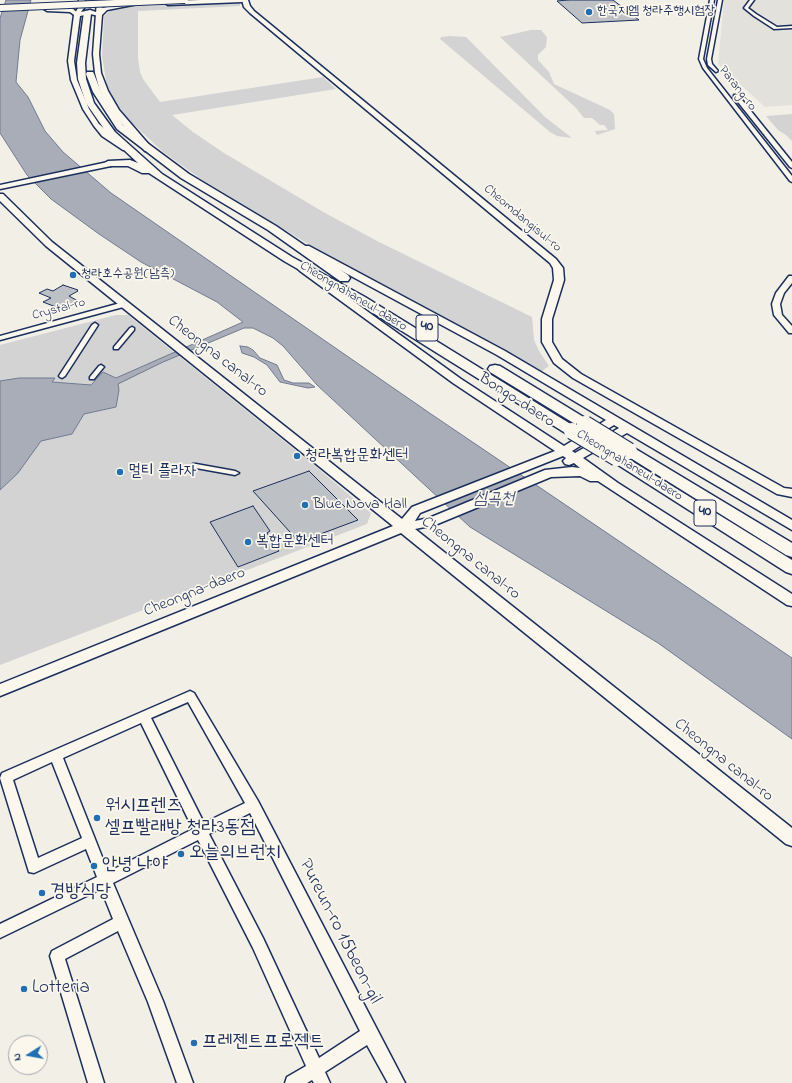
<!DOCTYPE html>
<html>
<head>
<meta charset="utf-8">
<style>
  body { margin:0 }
  #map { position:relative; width:792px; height:1083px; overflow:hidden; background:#f2efe6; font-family:"Indie Flower",sans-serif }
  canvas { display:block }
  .north { position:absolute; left:8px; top:1035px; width:40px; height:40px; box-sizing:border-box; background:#fbf7ec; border:1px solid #a1a7b3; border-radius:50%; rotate:259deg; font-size:11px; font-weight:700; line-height:16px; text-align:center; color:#1b2f5e }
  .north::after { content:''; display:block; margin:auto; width:14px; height:18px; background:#1f6fb2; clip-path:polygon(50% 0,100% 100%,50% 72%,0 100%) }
</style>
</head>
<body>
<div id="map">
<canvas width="792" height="1083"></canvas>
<div class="north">N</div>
</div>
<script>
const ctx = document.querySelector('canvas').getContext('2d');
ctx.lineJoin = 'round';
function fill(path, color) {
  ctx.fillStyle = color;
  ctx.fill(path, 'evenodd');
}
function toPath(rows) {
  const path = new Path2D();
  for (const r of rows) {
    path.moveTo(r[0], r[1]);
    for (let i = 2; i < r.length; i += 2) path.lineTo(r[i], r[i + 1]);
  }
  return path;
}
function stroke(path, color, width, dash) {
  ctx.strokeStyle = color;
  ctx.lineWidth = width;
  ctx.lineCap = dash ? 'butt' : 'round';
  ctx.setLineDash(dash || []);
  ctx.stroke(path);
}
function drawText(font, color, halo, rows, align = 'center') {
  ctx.font = font + ' "Indie Flower","Poor Story",sans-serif';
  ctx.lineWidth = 3.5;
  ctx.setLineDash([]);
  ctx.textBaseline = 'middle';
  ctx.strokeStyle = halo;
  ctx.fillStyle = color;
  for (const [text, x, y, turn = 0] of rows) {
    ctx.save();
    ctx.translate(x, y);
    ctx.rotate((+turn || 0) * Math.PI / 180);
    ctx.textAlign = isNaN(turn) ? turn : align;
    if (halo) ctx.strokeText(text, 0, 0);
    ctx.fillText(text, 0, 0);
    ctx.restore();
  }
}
fill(toPath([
  [724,0,792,0,792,105,765,107,718,64]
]), '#e2e1dc');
fill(toPath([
  [235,2,240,3,240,6,138,11,138,58,140,72,143,79,160,102,323,77,336,89,172,115,193,132,224,153,325,213,379,242,532,317,534,340,539,351,549,366,542,371,351,270,201,179,163,152,128,119,115,102,107,86,102,56,104,16,110,10,121,7],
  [531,30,541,30,547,37,546,47,538,55,538,60,549,72,554,84,610,110,614,114,615,129,597,135,595,131,608,130,604,125,600,125,592,118,584,118,576,108,500,37],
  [450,36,466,37,545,117,572,138,557,136,550,132,440,39,441,37],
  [792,114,792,141,786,135,778,130,766,116],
  [116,315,128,315,315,466,371,513,367,524,0,665,0,345]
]), '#d2d3d2');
const water = toPath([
  [6,0,31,0,20,40,16,82,28,97,45,131,63,152,111,193,431,414,792,658,792,739,658,643,470,527,317,385,283,346,273,338,253,328,244,328,163,362,118,384,119,390,116,407,84,414,72,434,41,441,18,473,0,490,0,381,19,378,55,378,52,382,91,385,103,372,116,378,243,322,217,302,141,262,99,234,51,199,27,175,0,133,0,18,6,0],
  [240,346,248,347,253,350,260,358,277,365,284,380,293,383,309,383,315,387,308,388,280,382,267,365,254,357,242,353,240,346]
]);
fill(water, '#a9adb7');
stroke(water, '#707b93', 1);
const building = toPath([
  [568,0,613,0,639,20,582,23,557,1,568,0],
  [63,285,78,290,77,291,78,291,69,296,78,301,61,309,43,302,51,298,39,293,47,289,53,291,63,285],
  [309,471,358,520,299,542,253,491,309,471],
  [253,506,270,531,267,533,279,551,238,567,210,522,253,506]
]);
fill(building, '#bdc0c4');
stroke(building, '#1b2f5e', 1);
stroke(toPath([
  [87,14,89,0]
]), '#c7c9cb', 8, [8, 4]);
const pedestrian = toPath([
  [95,323,98,325,65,376,62,378,60,377,59,376,92,325,95,323],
  [132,327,134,328,134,330,118,349,114,349,114,347,130,328,132,327],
  [101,365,104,367,103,368,94,379,90,379,90,377,99,366,101,365],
  [193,464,196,464,235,471,239,473,235,475,196,468,193,468,192,466,193,464]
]);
const minor = toPath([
  [710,0,714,0,703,59,707,68,792,176,792,182,790,181,703,68,699,59,710,0],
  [718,0,722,0,711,59,712,64,718,71,716,72,708,65,707,59,718,0],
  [750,0,754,0,748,8,756,14,777,27,792,26,792,28,774,29,754,16,744,8,750,0],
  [734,95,738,95,792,162,792,168,790,167,734,97,734,95],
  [789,276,792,276,792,283,784,293,780,304,782,315,792,326,792,333,789,333,774,315,772,304,776,293,789,276],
  [124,302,128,304,127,306,0,340,0,336,124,302],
  [190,691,194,693,258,801,405,1083,388,1083,367,1045,325,1072,330,1083,314,1083,312,1080,307,1083,285,1083,287,1077,306,1066,253,948,198,840,113,883,163,1001,193,1083,177,1083,148,1002,118,931,65,959,104,1083,88,1083,50,956,52,951,113,919,101,889,0,938,0,924,97,877,86,849,34,873,29,872,0,778,2,773,190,691],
  [188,702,245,803,204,823,151,718,188,702],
  [141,723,193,829,108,872,63,758,141,723],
  [52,762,82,838,38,858,13,780,52,762],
  [250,813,360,1031,319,1058,263,938,209,834,250,813]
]);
const tertiary = toPath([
  [79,0,85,0,84,8,81,12,90,10,102,14,99,16,90,14,80,16,74,61,77,80,89,109,99,124,108,132,129,146,129,150,123,150,102,136,94,126,83,109,71,80,68,61,74,15,78,8,79,0],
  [242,0,248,0,250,6,254,11,556,259,563,268,564,280,552,319,552,342,562,359,581,374,784,488,792,489,792,497,777,494,573,378,554,363,542,342,542,319,554,280,553,268,550,263,250,13,244,7,242,0],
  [108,162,112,164,111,166,0,189,0,185,108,162],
  [0,194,3,194,52,242,402,519,412,507,555,451,453,383,300,271,298,269,300,267,306,267,461,379,564,446,606,420,497,355,303,250,302,248,303,246,309,246,505,351,792,520,792,530,627,433,583,458,618,483,792,594,792,606,787,605,598,481,590,481,580,476,551,477,435,525,415,529,792,828,792,846,786,844,401,533,0,696,0,684,393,526,46,246,0,201,0,194],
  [614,425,619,428,575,453,572,451,614,425],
  [563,456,566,458,563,461,565,464,569,465,574,463,580,468,572,467,545,470,429,518,415,521,420,513,563,456]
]);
const secondary = toPath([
  [97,0,103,0,102,8,135,2,138,4,107,10,102,15,99,54,101,73,108,91,119,110,151,147,151,151,145,151,113,113,100,91,95,73,93,54,97,0],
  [200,0,245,0,242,2,168,5,165,3,168,1,200,0],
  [45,8,72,8,80,15,77,17,70,12,47,11,44,9,45,8]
]);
const trunk = toPath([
  [84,12,87,12,91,14,85,63,86,79,94,103,115,132,162,174,292,257,365,297,577,428,579,431,577,434,572,436,567,434,357,303,284,261,149,173,142,173,128,166,104,166,103,164,108,161,130,160,138,163,109,136,86,103,78,79,77,63,84,12],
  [87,72,93,72,94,74,101,92,123,125,189,174,276,226,348,275,350,278,348,281,340,281,268,230,181,178,117,129,93,92,86,74,87,72],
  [495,365,500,366,590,421,592,424,590,427,585,428,580,427,490,372,488,369,490,366,495,365],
  [629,446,634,448,792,543,792,557,786,555,624,454,621,451,624,448,629,446],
  [617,453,622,455,792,560,792,574,786,572,612,461,609,458,612,455,617,453]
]);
stroke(pedestrian, '#1b2f5e', 3);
stroke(minor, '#1b2f5e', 3);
stroke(tertiary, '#1b2f5e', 3);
stroke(secondary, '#1b2f5e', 3);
stroke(trunk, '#1b2f5e', 3);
fill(pedestrian, '#fbf7ec');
fill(minor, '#fbf7ec');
fill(tertiary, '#fbf7ec');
fill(secondary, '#fbf7ec');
fill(trunk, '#fbf7ec');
const secondaryBridge = toPath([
  [0,8,185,0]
]);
const trunkBridge = toPath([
  [585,424,629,451],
  [572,431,617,458]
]);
stroke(secondaryBridge, '#1b2f5e', 8, []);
stroke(trunkBridge, '#1b2f5e', 18, []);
stroke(secondaryBridge, '#fbf7ec', 6);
stroke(trunkBridge, '#fbf7ec', 16);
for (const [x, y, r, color] of [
  [589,12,4,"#1f6fb2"],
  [73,275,4,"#1f6fb2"],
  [297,456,4,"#1f6fb2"],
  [120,472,4,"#1f6fb2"],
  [305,505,4,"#1f6fb2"],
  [248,542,4,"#1f6fb2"],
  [97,818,4,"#1f6fb2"],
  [181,854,4,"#1f6fb2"],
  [94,866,4,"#1f6fb2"],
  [42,893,4,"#1f6fb2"],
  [24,989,4,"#1f6fb2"],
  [194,1043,4,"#1f6fb2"]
]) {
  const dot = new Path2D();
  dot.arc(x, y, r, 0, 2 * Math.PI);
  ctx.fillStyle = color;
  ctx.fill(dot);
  stroke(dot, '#fbf7ec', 1.5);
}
drawText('13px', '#1b2f5e', '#fbf7ec', [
  ["한국지엠 청라주행시험장",597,12],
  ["청라호수공원(남측)",81,275]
], 'left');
drawText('13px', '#1b2f5e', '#fbf7ec', [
  ["Parang-ro",737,89,52],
  ["Cheomdangisul-ro",522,219,40],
  ["Cheongnahaneul-daero",353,297,31],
  ["Crystal-ro",59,310,-15],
  ["Cheongnahaneul-daero",629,466,32]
]);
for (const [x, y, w] of [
  [427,328,22],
  [705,513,22]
]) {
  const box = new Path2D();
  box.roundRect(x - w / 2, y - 13, w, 26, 3);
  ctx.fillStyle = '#fbf7ec';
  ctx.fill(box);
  stroke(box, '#1b2f5e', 1);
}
drawText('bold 15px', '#1b2f5e', null, [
  ["40",427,328],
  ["40",705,513]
]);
drawText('16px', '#1b2f5e', '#fbf7ec', [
  ["Cheongna canal-ro",217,357,38],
  ["Bongo-daero",516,401,33],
  ["Cheongna canal-ro",470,559,39],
  ["Cheongna-daero",195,593,-22],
  ["Cheongna canal-ro",723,761,39]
]);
drawText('16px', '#1b2f5e', '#fbf7ec', [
  ["청라복합문화센터",305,456],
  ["멀티 플라자",128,472],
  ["Blue Nova Hall",313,505],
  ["복합문화센터",256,542]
], 'left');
drawText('italic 17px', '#465579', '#fbf7ec', [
  ["심곡천",494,500]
]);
drawText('19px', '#1b2f5e', '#fbf7ec', [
  ["워시프렌즈",105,807],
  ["셀프빨래방 청라3동점",105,829],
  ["오늘의브런치",189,854],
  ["안녕 나야",102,866],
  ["경방식당",50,893],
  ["Lotteria",32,989],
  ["프레젠트프로젝트",202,1043]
], 'left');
drawText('19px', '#1b2f5e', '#fbf7ec', [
  ["Pureun-ro 15beon-gil",339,932,63]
]);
</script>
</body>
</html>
